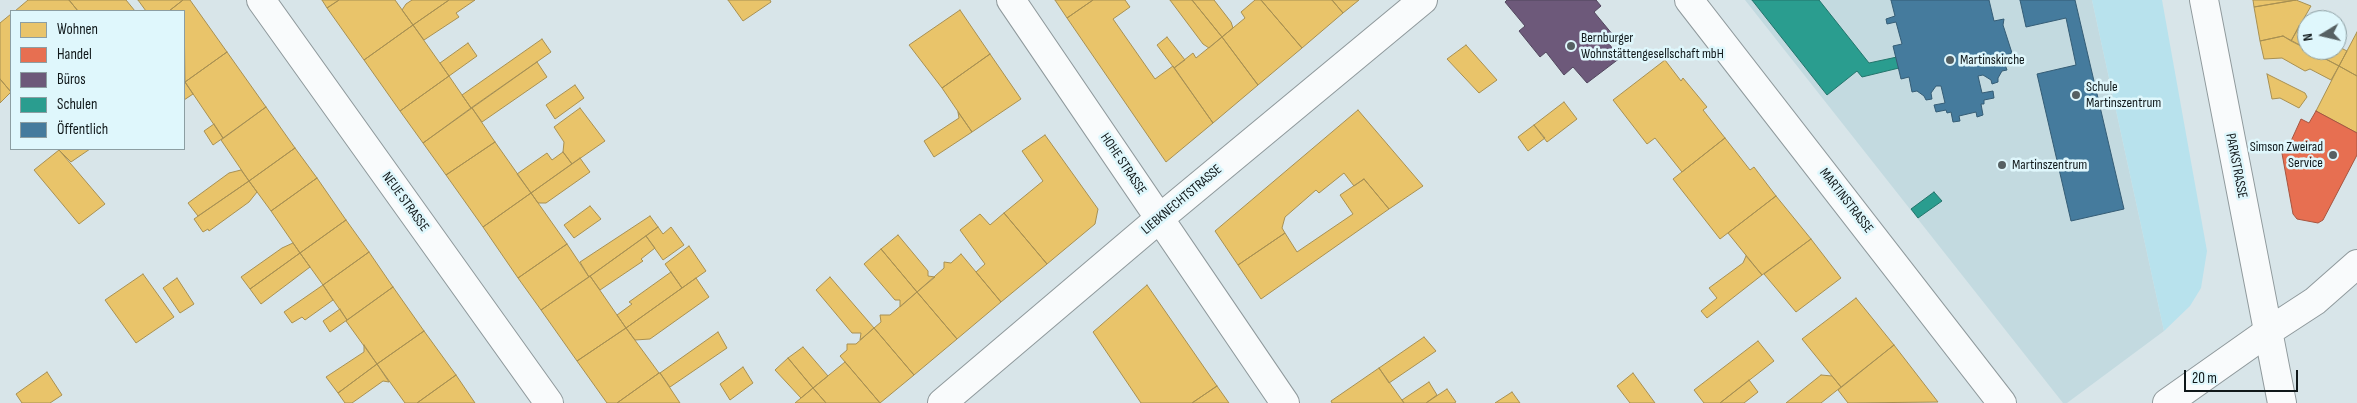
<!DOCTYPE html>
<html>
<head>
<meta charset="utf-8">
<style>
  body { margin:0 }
  #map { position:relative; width:2357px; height:403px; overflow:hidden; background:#d8e5e9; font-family:"Sofia Sans Condensed",sans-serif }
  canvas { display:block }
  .legend { position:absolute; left:10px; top:10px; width:175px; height:140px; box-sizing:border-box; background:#dff7fc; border:1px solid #8c9ea2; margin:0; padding:6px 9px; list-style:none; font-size:15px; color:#10181a }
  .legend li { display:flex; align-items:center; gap:10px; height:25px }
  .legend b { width:25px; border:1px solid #8c9ea2 }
  .north { position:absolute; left:2297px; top:10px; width:50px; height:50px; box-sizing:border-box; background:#dff7fc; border:1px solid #8c9ea2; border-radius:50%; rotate:261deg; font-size:14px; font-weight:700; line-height:20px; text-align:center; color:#10181a }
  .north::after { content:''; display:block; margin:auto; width:18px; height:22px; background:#566062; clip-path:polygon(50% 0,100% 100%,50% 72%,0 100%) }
  .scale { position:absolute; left:2184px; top:370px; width:114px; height:22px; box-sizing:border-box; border:2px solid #10181a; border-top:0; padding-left:6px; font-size:15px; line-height:18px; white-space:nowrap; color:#10181a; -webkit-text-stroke:4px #dff7fc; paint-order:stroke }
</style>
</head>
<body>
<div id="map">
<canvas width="2357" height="403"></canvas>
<ul class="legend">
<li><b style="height:14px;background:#e9c46a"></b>Wohnen</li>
<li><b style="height:14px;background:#e76f51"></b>Handel</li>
<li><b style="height:14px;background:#6d597a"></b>Büros</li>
<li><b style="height:14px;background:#2a9d8f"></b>Schulen</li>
<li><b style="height:14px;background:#457b9d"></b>Öffentlich</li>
</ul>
<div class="north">N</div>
<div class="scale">20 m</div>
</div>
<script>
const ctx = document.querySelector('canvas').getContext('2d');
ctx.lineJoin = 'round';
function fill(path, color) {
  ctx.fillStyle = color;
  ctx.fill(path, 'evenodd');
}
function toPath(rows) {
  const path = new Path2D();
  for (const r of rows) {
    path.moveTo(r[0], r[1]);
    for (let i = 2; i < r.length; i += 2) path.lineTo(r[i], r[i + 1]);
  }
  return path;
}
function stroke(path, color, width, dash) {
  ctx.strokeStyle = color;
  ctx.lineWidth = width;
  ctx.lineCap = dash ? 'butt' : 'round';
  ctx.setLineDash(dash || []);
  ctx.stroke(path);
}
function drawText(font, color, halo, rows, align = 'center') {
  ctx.font = font + ' "Sofia Sans Condensed",sans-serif';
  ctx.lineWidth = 5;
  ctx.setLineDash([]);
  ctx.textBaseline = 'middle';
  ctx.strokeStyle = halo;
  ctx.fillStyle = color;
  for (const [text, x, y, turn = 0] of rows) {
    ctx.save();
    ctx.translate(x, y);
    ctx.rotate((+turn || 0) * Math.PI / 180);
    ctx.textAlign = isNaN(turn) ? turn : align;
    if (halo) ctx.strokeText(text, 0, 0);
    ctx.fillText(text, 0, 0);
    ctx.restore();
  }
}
fill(toPath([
  [1745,0,2092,0,2164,331,2067,403,2063,403]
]), '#c3dae0');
fill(toPath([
  [2092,0,2162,0,2207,251,2201,288,2190,306,2164,331]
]), '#b8e2ed');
const homes = toPath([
  [28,0,69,0,78,11,15,11,28,0],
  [69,0,126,0,135,11,78,11,69,0],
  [138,0,183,0,169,11,146,11,138,0],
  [183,0,190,0,227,52,185,82,184,11,169,11,183,0],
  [322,0,339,0,327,8,322,0],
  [339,0,395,0,413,25,364,60,327,8,339,0],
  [412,0,449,0,413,25,402,10,406,4,412,0],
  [449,0,475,0,456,13,459,17,424,40,413,25,449,0],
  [728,0,770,0,771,2,743,21,728,0],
  [1055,0,1093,0,1067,18,1055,0],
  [1093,0,1125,0,1130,7,1113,19,1155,79,1173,66,1213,123,1166,162,1067,18,1093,0],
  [1170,0,1192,0,1222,37,1209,48,1203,44,1170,0],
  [1192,0,1214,0,1231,22,1233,28,1222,37,1192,0],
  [1255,0,1261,0,1302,48,1258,85,1222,37,1245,18,1241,12,1255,0],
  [1261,0,1332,0,1343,13,1302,48,1261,0],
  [1332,0,1359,0,1343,13,1332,0],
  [2253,0,2296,0,2254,7,2253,0],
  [2296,0,2311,6,2291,41,2283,36,2260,41,2254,7,2296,0],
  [960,10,990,54,942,88,909,45,960,10],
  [11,14,11,92,0,79,0,23,11,14],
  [413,25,449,76,400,111,364,60,413,25],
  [2299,26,2307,30,2307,49,2291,41,2299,26],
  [2357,32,2357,76,2339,66,2357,32],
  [2283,36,2339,66,2331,80,2310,69,2305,71,2282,58,2264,59,2260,41,2283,36],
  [1167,37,1185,60,1174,68,1157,45,1167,37],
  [1222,37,1258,85,1213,123,1174,68,1193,53,1196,58,1222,37],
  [542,39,551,52,471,108,462,95,542,39],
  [468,43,477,56,449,76,440,63,468,43],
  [1466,45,1497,80,1479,93,1447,59,1466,45],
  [2337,46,2347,51,2339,66,2308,50,2337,50,2337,46],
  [227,52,266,107,223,138,185,82,227,52],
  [990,54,1021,99,972,132,942,88,990,54],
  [1665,60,1681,81,1683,78,1707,107,1703,110,1725,138,1682,172,1655,138,1647,144,1613,100,1665,60],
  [537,62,547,77,482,122,472,108,537,62],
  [2339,66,2357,76,2357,133,2316,111,2339,66],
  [2267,74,2305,93,2307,97,2299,108,2280,98,2272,99,2267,74],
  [449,76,471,108,423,143,400,111,449,76],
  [0,79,11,92,0,103,0,79],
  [185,82,193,94,184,100,184,83,185,82],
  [575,85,584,98,555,119,546,105,575,85],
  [1564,102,1577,119,1547,142,1534,125,1564,102],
  [266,107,295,148,249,181,221,140,266,107],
  [472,108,495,142,446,175,423,143,472,108],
  [580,108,605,141,572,164,563,152,564,142,554,127,580,108],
  [1358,110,1423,186,1389,209,1364,179,1354,186,1344,173,1319,193,1316,190,1285,217,1282,228,1285,233,1238,265,1215,231,1358,110],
  [958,112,972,132,934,157,924,141,959,118,958,112],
  [214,124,223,138,213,145,204,131,214,124],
  [1534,125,1545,138,1528,151,1518,137,1534,125],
  [1045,135,1098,209,1095,224,1047,264,1004,213,1043,181,1022,151,1045,135],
  [1725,138,1750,170,1754,167,1776,196,1720,239,1673,179,1725,138],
  [495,142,531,193,483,227,446,175,495,142],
  [295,148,317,178,271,211,249,181,295,148],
  [58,149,90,149,71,162,58,149],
  [59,150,105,204,79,224,34,170,59,150],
  [563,152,572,164,531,193,517,174,547,153,552,160,563,152],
  [580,158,590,172,546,203,538,203,531,193,580,158],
  [241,170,249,181,198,216,188,203,229,173,241,170],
  [317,178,346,220,300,253,271,211,317,178],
  [1364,179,1389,209,1261,299,1238,265,1285,233,1297,252,1353,214,1340,195,1364,179],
  [249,181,257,192,249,202,209,231,208,229,203,232,194,219,249,181],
  [531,193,567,244,518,278,483,227,531,193],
  [1776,196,1811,239,1762,275,1728,233,1776,196],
  [590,206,601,219,574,238,564,225,590,206],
  [1004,213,1047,264,1001,302,976,272,985,264,960,230,980,214,990,225,1004,213],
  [650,216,658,227,589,277,580,262,650,216],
  [346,220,369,252,323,285,300,253,346,220],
  [658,227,663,234,671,227,684,245,663,260,646,236,658,227],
  [898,235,928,271,928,276,935,277,917,292,881,249,898,235],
  [646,236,655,248,641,259,643,261,600,290,590,276,646,236],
  [1811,239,1841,278,1796,312,1764,274,1811,239],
  [293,243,300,253,250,289,241,277,282,248,293,243],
  [567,244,589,277,541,310,518,278,567,244],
  [689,246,706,271,682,288,665,264,689,246],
  [881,249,917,292,900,307,900,300,895,300,864,264,881,249],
  [369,252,393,287,347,320,323,285,369,252],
  [300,253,310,267,261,304,250,289,300,253],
  [961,254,1001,302,957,339,917,292,944,268,944,262,951,263,961,254],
  [1746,256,1762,275,1707,318,1701,311,1717,298,1709,288,1743,263,1746,256],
  [671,272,682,288,626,328,617,315,632,304,629,302,671,272],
  [143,274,174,317,136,343,105,300,143,274],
  [590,276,626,328,577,361,541,310,590,276],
  [830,277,874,328,860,340,861,333,852,333,816,290,830,277],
  [177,278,194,304,180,313,163,288,177,278],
  [696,278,709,297,650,339,635,340,626,328,696,278],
  [323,285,333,300,305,320,302,317,292,323,284,312,323,285],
  [1147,285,1217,386,1192,403,1141,403,1093,332,1147,285],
  [393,287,424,331,377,364,346,321,393,287],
  [917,292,957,339,914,375,874,328,881,322,880,315,890,315,917,292],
  [1856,298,1894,345,1841,387,1802,339,1856,298],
  [340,309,347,320,330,332,323,321,340,309],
  [626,328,659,373,617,403,607,403,577,361,626,328],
  [874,328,914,375,880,403,840,356,847,350,847,344,856,344,874,328],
  [424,331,456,375,417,403,405,403,377,364,424,331],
  [718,332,727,348,670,387,660,373,718,332],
  [1424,337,1436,351,1389,383,1379,368,1424,337],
  [1758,341,1774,361,1720,403,1704,403,1694,390,1758,341],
  [364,345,377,364,338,393,326,377,364,352,364,345],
  [1894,345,1938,402,1848,403,1838,390,1894,345],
  [803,347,828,376,813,388,788,358,803,347],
  [788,358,813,388,801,398,775,370,788,358],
  [845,362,880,403,826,403,813,388,845,362],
  [377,364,389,382,383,381,352,403,345,403,338,393,377,364],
  [743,367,753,383,730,400,720,384,743,367],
  [1379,368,1404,403,1332,403,1331,401,1379,368],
  [47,372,62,395,50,403,22,403,16,394,47,372],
  [660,373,680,403,617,403,659,373,660,373],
  [1633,373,1655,403,1630,403,1617,386,1633,373],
  [456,375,475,403,417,403,456,375],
  [1821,375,1832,376,1841,387,1821,403,1786,403,1821,375],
  [1749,380,1758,392,1744,403,1720,403,1749,380],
  [1429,382,1437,395,1426,403,1404,403,1402,400,1429,382],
  [1217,386,1229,403,1192,403,1217,386],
  [813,388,826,403,795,403,813,388],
  [1447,389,1456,402,1454,403,1426,403,1447,389],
  [1512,392,1520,403,1495,403,1512,392]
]);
fill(homes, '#e9c46a');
stroke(homes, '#a89052', 1);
const shops = toPath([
  [2316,111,2357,133,2357,155,2323,220,2318,223,2297,219,2293,214,2281,148,2297,144,2291,141,2301,119,2309,123,2316,111]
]);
fill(shops, '#e76f51');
stroke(shops, '#a65540', 1);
const offices = toPath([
  [1507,0,1596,0,1601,6,1594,12,1613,35,1606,40,1620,58,1587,83,1573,67,1564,75,1546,52,1540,57,1519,31,1525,26,1505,2,1507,0]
]);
fill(offices, '#6d597a');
stroke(offices, '#51465d', 1);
const schools = toPath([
  [1752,0,1819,0,1869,63,1897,57,1899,68,1862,77,1857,71,1827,95,1752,0],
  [1934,192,1942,201,1918,218,1911,209,1934,192]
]);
fill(schools, '#2a9d8f');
stroke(schools, '#22756c', 1);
const public = toPath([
  [1891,0,1989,0,1994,21,2004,19,2003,25,2012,53,2002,56,2007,70,2002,71,1998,78,1998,82,1992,84,1991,80,1983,75,1978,76,1982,93,1993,91,1994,98,1984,100,1984,104,1981,104,1983,115,1977,117,1976,112,1959,116,1960,121,1953,122,1951,112,1947,113,1946,110,1936,112,1934,105,1945,103,1941,86,1936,86,1931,93,1932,99,1926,100,1924,96,1917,91,1912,92,1909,77,1901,79,1893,46,1902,44,1896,22,1887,24,1886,19,1895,16,1891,0],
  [2020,0,2075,0,2124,209,2071,221,2037,74,2076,65,2066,18,2026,27,2020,0]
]);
fill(public, '#457b9d');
stroke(public, '#355d76', 1);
const street = toPath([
  [261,0,549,403],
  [1011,0,1285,403],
  [1689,0,2002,403],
  [942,403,1160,218,1423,0],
  [2167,403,2269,331]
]);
const secondary = toPath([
  [2204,0,2282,403],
  [2269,331,2315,301,2357,264]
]);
stroke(street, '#8f999c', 30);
stroke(secondary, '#8f999c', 30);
stroke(street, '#f9fbfc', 28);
stroke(secondary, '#f9fbfc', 28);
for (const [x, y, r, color] of [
  [1571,46,5,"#566062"],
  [1950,60,5,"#566062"],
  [2076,95,5,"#566062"],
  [2333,155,5,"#566062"],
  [2002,165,5,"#566062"]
]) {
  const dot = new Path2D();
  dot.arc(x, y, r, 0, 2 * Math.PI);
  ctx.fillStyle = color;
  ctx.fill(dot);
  stroke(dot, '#dff7fc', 2);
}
drawText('14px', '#10181a', '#dff7fc', [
  ["Bernburger",1581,38],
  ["Wohnstättengesellschaft mbH",1581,54],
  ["Martinskirche",1960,60],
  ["Schule",2086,87],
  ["Martinszentrum",2086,103],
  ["Simson Zweirad",2323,147,"right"],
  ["Service",2323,163,"right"],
  ["Martinszentrum",2012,165]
], 'left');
drawText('14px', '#10181a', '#dff7fc', [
  ["HOHE STRASSE",1123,164,56],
  ["PARKSTRASSE",2236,166,79],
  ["LIEBKNECHTSTRASSE",1182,200,-40],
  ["MARTINSTRASSE",1846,201,52],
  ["NEUE STRASSE",405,202,54]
]);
</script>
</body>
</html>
